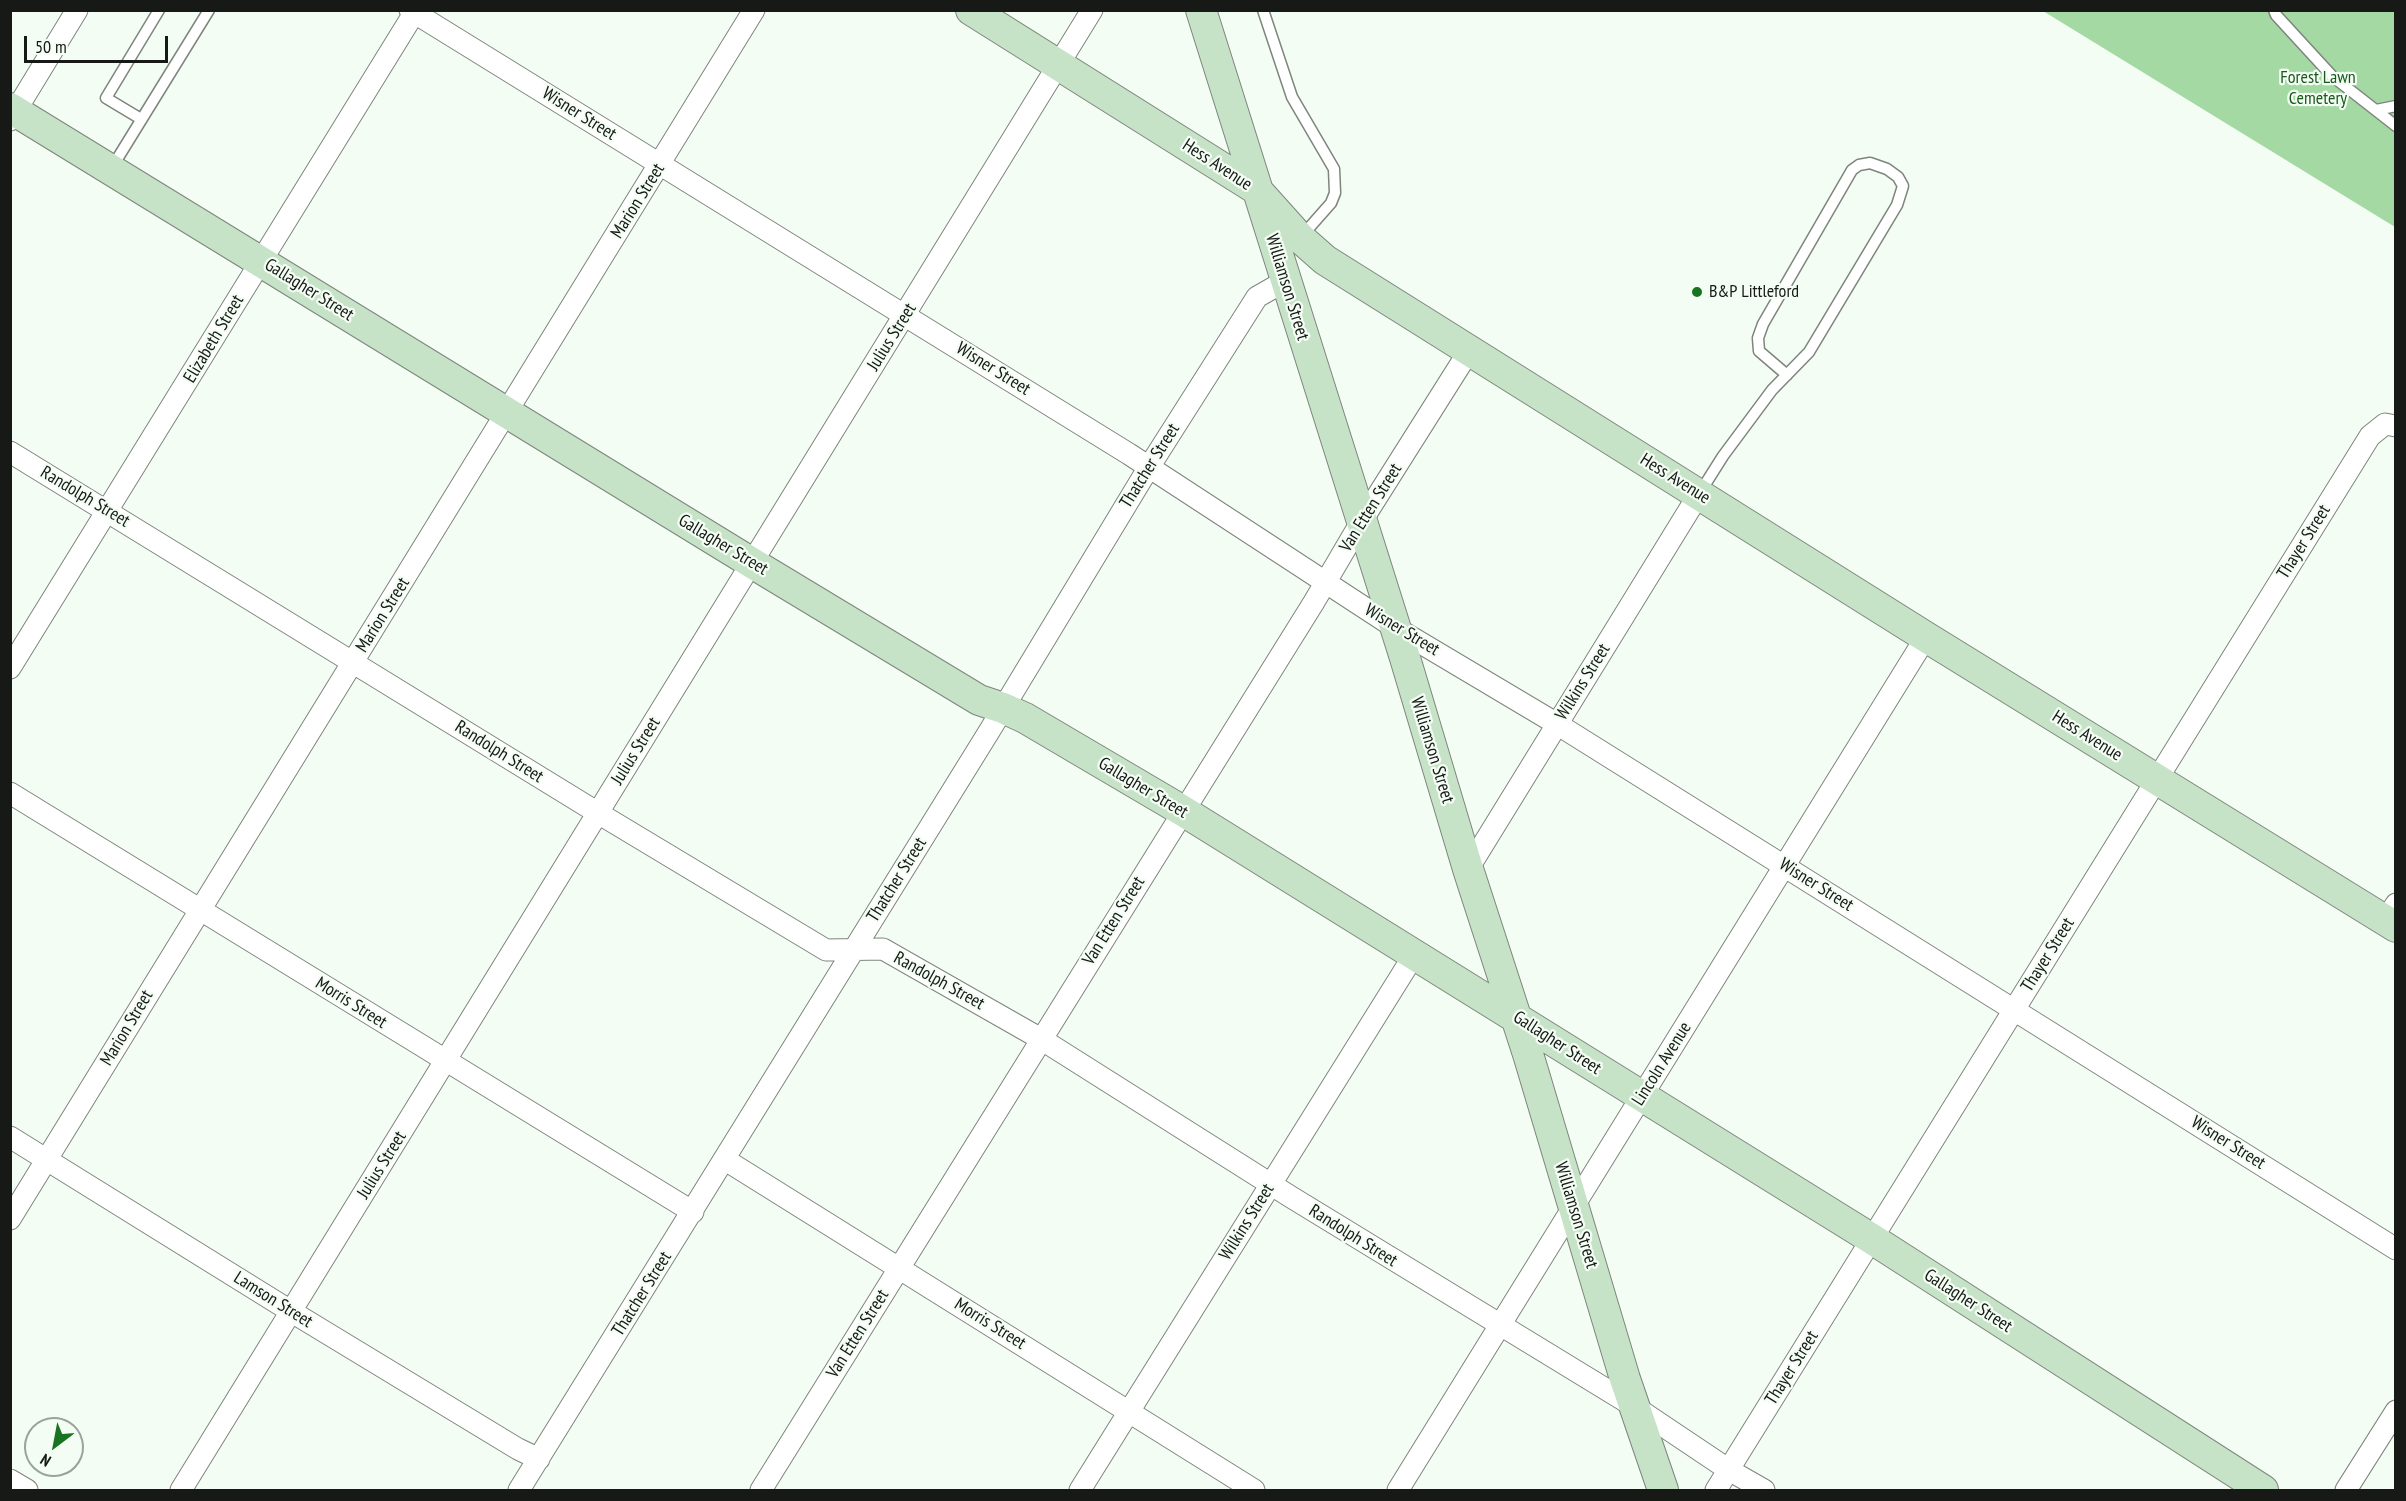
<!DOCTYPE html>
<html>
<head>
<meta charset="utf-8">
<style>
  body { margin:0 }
  #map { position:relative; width:2406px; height:1501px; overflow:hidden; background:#f4fdf4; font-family:"PT Sans Narrow",sans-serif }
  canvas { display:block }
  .frame { position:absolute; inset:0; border:12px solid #161916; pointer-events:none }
  .north { position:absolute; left:24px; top:1417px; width:60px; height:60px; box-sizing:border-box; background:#f4fdf4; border:2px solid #9ba29b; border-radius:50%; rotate:212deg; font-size:16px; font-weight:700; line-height:24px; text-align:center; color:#161916 }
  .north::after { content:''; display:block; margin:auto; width:21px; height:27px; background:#187421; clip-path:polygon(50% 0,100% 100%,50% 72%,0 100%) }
  .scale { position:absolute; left:24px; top:36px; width:144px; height:27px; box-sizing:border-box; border:3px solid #161916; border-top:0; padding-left:8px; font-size:18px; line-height:21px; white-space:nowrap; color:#161916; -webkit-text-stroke:4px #f4fdf4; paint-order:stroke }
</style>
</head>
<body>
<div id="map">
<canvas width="2406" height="1501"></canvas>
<div class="frame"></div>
<div class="north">N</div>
<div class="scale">50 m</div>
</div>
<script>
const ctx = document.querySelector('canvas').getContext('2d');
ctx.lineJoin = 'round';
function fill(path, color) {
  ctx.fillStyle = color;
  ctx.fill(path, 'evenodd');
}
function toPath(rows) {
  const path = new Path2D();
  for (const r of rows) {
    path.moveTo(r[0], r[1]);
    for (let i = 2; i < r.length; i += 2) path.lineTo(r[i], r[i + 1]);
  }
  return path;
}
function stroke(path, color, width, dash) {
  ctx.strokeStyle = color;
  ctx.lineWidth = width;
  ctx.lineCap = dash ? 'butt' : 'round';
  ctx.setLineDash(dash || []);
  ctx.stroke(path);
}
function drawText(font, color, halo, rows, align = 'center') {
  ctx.font = font + ' "PT Sans Narrow",sans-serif';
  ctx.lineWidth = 4.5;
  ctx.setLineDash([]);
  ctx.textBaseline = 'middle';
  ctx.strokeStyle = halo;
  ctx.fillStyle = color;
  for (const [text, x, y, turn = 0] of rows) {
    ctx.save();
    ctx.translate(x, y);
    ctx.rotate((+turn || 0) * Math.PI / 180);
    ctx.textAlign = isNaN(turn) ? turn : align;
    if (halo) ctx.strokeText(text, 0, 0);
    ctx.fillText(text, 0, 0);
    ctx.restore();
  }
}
fill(toPath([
  [2043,11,2395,11,2395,227]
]), '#a4d9a3');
const lane = toPath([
  [1263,10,1292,97,1334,169,1335,193,1331,203,1301,237],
  [2274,10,2276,15,2332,76,2396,126],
  [2376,110,2396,106],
  [141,119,106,98,159,10],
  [111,169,209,10],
  [1699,494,1723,456,1772,390,1809,352,1897,205,1903,186,1898,177,1887,169,1870,163,1859,165,1852,170,1763,324,1758,338,1759,351,1787,375]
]);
const street = toPath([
  [410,10,1129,454,1394,627,1557,724,2396,1249],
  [10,120,77,10],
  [10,452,598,813,826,950,883,949,1041,1039,1291,1197,1635,1407,1729,1470,1764,1490],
  [10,668,416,10],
  [10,793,693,1212],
  [1468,869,1699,494],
  [2386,920,2396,904],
  [10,1137,292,1312,518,1449,539,1459],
  [724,1159,1254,1490],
  [10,1219,754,10],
  [10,1480,27,1490],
  [181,1490,1092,10],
  [519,1490,990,730,1149,467,1257,297,1285,281],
  [761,1490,1314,602,1361,522,1469,351],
  [1080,1490,1414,955],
  [1398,1490,1926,637],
  [1716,1490,2370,436,2385,424,2396,426],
  [2346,1490,2396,1411]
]);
const secondary = toPath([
  [971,10,1256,189,1300,238,1325,260,1926,637,2396,927],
  [1201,10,1405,658,1468,869,1528,1054,1625,1379,1663,1490],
  [10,108,752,563,979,700,1003,708,1025,718,1183,811,1872,1239,2263,1490]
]);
stroke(lane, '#7e857d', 13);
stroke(street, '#7e857d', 23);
stroke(secondary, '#7e857d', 32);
stroke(lane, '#fff', 10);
stroke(street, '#fff', 21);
stroke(secondary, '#c6e3c8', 30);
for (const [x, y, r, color] of [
  [1697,292,6,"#187421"]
]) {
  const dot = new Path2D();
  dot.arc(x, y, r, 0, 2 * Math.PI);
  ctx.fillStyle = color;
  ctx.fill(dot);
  stroke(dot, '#f4fdf4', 2);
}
drawText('18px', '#18591c', '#f4fdf4', [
  ["Forest Lawn",2318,78],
  ["Cemetery",2318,99]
]);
drawText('18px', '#161916', '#f4fdf4', [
  ["Wisner Street",579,114,32],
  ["Hess Avenue",1217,165,33],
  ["Marion Street",638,201,-58],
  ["Williamson Street",1287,287,73],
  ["Gallagher Street",309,290,32],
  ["Julius Street",892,337,-58],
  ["Elizabeth Street",214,339,-59],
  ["Wisner Street",993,369,32],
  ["Thatcher Street",1150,466,-58],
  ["Hess Avenue",1675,479,32],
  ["Randolph Street",85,497,31],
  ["Van Etten Street",1371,508,-58],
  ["Thayer Street",2304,542,-58],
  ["Gallagher Street",723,545,31],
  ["Marion Street",383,615,-58],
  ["Wisner Street",1402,630,31],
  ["Wilkins Street",1583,682,-58],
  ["Hess Avenue",2087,736,32],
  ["Williamson Street",1432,750,73],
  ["Julius Street",636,751,-58],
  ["Randolph Street",499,752,32],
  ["Gallagher Street",1143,788,31],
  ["Thatcher Street",897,880,-58],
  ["Wisner Street",1816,885,32],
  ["Van Etten Street",1114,921,-58],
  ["Thayer Street",2048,955,-58],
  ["Randolph Street",939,981,29],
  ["Morris Street",351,1003,32],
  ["Marion Street",127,1028,-59],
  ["Gallagher Street",1557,1043,33],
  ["Lincoln Avenue",1662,1064,-58],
  ["Wisner Street",2228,1143,32],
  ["Julius Street",382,1165,-58],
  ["Williamson Street",1576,1215,73],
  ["Wilkins Street",1247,1222,-58],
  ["Randolph Street",1353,1236,32],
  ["Thatcher Street",642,1294,-58],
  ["Lamson Street",273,1300,32],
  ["Gallagher Street",1968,1301,33],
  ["Morris Street",990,1324,32],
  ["Van Etten Street",858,1334,-58],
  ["Thayer Street",1792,1368,-58]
]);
drawText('18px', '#161916', '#f4fdf4', [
  ["B&P Littleford",1709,292]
], 'left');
</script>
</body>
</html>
